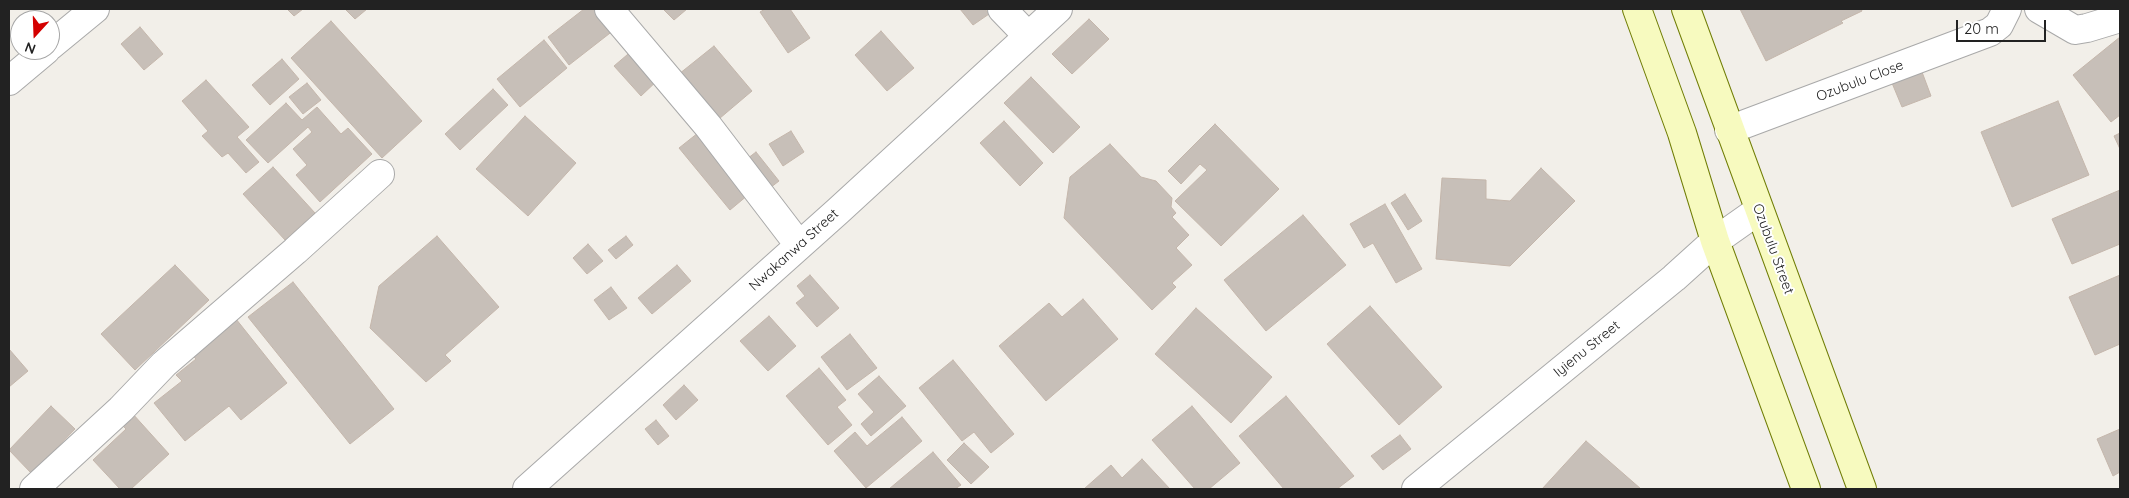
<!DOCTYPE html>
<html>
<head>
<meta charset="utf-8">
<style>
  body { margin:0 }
  #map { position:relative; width:2129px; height:498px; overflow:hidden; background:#f2efe9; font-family:Quicksand,sans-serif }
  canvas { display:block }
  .frame { position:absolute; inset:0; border:10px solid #222; pointer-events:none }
  .north { position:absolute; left:10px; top:10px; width:50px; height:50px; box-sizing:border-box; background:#fff; border:1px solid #a7a7a7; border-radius:50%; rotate:200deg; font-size:14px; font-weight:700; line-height:20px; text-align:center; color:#222 }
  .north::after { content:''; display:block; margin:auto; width:18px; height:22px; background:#d40000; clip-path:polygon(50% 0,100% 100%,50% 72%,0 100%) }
  .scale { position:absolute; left:1956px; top:20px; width:90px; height:22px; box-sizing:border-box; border:2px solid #222; border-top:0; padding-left:6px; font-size:15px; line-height:18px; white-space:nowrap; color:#222; -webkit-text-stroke:4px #fff; paint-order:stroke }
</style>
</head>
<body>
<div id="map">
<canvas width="2129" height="498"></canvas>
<div class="frame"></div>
<div class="north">N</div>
<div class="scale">20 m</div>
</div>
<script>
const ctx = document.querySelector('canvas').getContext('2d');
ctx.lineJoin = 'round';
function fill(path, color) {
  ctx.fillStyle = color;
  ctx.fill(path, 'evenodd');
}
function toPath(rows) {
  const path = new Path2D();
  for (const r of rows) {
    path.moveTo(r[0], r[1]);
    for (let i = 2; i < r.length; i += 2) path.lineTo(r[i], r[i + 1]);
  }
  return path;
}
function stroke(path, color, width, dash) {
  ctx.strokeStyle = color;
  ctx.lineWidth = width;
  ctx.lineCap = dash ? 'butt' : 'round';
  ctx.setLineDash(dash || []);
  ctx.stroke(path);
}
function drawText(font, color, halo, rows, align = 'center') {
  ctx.font = font + ' Quicksand,sans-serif';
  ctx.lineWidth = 4;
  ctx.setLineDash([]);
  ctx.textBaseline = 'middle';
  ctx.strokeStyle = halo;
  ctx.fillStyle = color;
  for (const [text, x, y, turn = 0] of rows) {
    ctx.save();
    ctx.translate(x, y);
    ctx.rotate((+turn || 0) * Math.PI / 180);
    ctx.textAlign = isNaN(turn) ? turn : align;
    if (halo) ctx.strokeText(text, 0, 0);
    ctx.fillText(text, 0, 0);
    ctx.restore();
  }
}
const building = toPath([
  [287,9,303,9,294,16,287,9],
  [345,9,367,9,355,19,345,9],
  [584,9,597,9,614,30,569,65,548,37,584,9],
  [663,9,687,9,674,20,663,9],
  [765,9,790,9,810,38,788,53,760,12,765,9],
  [960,9,985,9,989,14,973,25,960,9],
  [1740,9,1861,9,1862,11,1841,21,1843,23,1766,61,1740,9],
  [1089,19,1109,39,1072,74,1052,54,1089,19],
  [331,21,422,121,382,158,291,58,331,21],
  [140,27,163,54,144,70,121,44,140,27],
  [881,31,914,68,887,91,855,55,881,31],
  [2120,37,2120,115,2111,122,2073,75,2120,37],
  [544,40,567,68,520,107,497,79,544,40],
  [714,46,752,91,713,124,674,78,714,46],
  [634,49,660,78,641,96,614,66,634,49],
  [282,59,299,79,270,105,252,85,282,59],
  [1922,72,1931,96,1902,107,1892,83,1922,72],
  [1031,77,1080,127,1053,153,1004,103,1031,77],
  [206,80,249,127,237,137,259,162,246,173,228,153,222,157,202,136,208,131,182,101,206,80],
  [307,83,321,100,303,114,289,97,307,83],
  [493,89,508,105,460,150,445,134,493,89],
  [2058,101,2089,175,2012,207,1981,132,2058,101],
  [286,103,302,120,317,107,341,134,348,128,372,154,320,202,296,175,307,165,293,149,312,132,308,127,268,163,246,140,286,103],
  [525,116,576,163,528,216,476,169,525,116],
  [1004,121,1043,163,1020,186,980,143,1004,121],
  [1215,124,1279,189,1221,246,1175,201,1207,170,1200,164,1181,184,1168,171,1215,124],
  [703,129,754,190,730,210,679,148,703,129],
  [791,131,804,152,783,166,769,144,791,131],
  [2120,133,2120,149,2114,136,2120,133],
  [1110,144,1141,177,1156,181,1172,198,1171,207,1176,213,1172,217,1189,235,1176,248,1192,265,1172,283,1176,287,1152,310,1064,218,1070,177,1110,144],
  [756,152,779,181,766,191,743,162,756,152],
  [273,167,315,213,285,240,243,194,273,167],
  [1541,168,1575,201,1510,266,1436,259,1442,178,1486,180,1486,199,1510,201,1541,168],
  [2120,190,2120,244,2072,264,2052,219,2120,190],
  [1405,194,1422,221,1408,230,1391,203,1405,194],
  [1385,204,1422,269,1396,283,1373,243,1364,248,1350,224,1385,204],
  [1303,215,1346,265,1266,331,1224,280,1303,215],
  [437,236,499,307,445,355,451,361,426,382,370,328,379,286,437,236],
  [626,236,633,245,616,259,608,250,626,236],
  [588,244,603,261,587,274,573,258,588,244],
  [175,265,209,300,135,370,101,334,175,265],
  [677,265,691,281,652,314,638,298,677,265],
  [810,275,839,308,817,327,796,303,805,296,797,286,810,275],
  [2120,275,2120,344,2095,355,2069,297,2120,275],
  [293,282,394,409,350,444,248,317,293,282],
  [611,287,627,308,609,320,594,300,611,287],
  [1083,299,1118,339,1046,401,999,346,1049,303,1062,317,1083,299],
  [1370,306,1442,387,1399,425,1327,344,1370,306],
  [1196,308,1272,377,1231,423,1155,354,1196,308],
  [769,316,796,346,768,371,740,341,769,316],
  [236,319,287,383,241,420,229,406,185,441,154,403,182,381,176,375,196,359,191,354,236,319],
  [850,334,877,368,847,390,821,357,850,334],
  [9,349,28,371,9,387,9,349],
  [953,360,1014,434,991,453,974,432,962,441,919,388,953,360],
  [819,368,846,400,837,407,852,425,828,445,786,396,819,368],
  [879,376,906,406,871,436,861,424,874,412,858,394,879,376],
  [684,385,698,400,676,420,663,405,684,385],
  [1286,396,1354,476,1337,489,1284,489,1239,436,1286,396],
  [51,406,75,429,32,474,9,450,51,406],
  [1192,406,1240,463,1209,489,1195,489,1152,440,1192,406],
  [132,413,169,454,131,489,120,489,93,460,126,429,121,424,132,413],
  [902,417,922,441,866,488,834,451,855,432,867,446,902,417],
  [656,420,669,436,658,445,645,429,656,420],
  [2120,429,2120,472,2113,476,2097,439,2120,429],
  [1400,435,1411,449,1383,470,1371,456,1400,435],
  [1586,441,1641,489,1542,489,1586,441],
  [964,443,989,467,971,484,947,460,964,443],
  [933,452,961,485,955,489,889,489,933,452],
  [1142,459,1170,489,1084,489,1111,465,1122,478,1142,459]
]);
fill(building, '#c7bfb8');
stroke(building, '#c4b6ab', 1);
const minor = toPath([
  [609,9,708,126,799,245],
  [1002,9,1028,36],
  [2039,9,2075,30,2087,28,2120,18],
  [50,46,95,9],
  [9,81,46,50],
  [1729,130,1990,32,1999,25,2007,9],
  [34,489,121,409,164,364,295,251,380,174],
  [527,489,838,211,1058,9],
  [1416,489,1674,278,1715,241,1759,210]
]);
const secondary = toPath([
  [1637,9,1682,133,1715,241,1806,489],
  [1686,9,1862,489]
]);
stroke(minor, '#a9a9a9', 30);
stroke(secondary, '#707d05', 30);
stroke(minor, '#fff', 28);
stroke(secondary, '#f7fabf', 28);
drawText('14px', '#222', '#fff', [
  ["Ozubulu Close",1860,81,-21],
  ["Ozubulu Street",1773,249,70],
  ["Nwakanwa Street",794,250,-42],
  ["Iyienu Street",1587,349,-39]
]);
</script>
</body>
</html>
